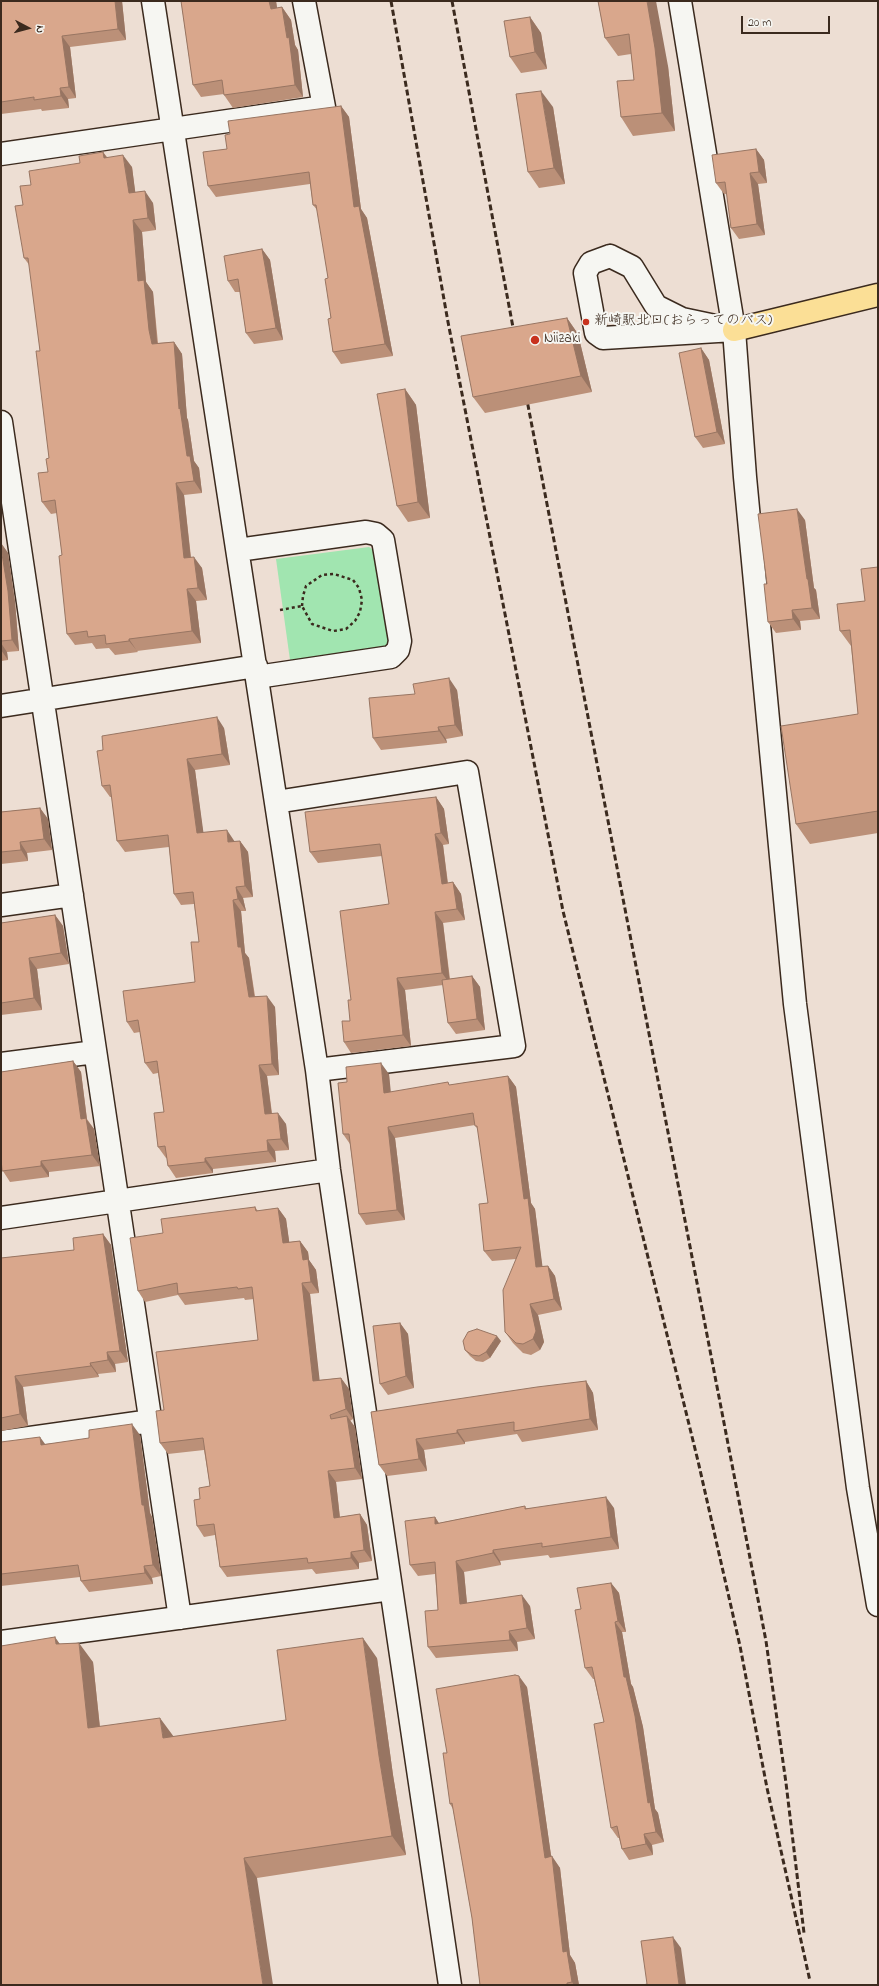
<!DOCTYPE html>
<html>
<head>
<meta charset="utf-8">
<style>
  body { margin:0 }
  #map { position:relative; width:879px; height:1986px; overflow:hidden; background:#edded3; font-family:"Indie Flower",sans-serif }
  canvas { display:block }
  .frame { position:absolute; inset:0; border:2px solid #3b2a1e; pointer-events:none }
  .north { position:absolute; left:8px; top:8px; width:40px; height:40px; -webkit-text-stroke:3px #f6f6f2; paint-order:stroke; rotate:96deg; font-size:11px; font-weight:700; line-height:16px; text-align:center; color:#3b2a1e }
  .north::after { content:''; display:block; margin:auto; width:14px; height:18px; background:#3b2a1e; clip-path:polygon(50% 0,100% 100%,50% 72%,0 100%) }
  .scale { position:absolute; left:741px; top:16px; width:89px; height:18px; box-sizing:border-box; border:2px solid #3b2a1e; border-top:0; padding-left:5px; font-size:12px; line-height:14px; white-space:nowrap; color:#3b2a1e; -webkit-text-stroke:3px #f6f6f2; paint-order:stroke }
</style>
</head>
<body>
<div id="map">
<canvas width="879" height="1986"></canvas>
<div class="frame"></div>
<div class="north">N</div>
<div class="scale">20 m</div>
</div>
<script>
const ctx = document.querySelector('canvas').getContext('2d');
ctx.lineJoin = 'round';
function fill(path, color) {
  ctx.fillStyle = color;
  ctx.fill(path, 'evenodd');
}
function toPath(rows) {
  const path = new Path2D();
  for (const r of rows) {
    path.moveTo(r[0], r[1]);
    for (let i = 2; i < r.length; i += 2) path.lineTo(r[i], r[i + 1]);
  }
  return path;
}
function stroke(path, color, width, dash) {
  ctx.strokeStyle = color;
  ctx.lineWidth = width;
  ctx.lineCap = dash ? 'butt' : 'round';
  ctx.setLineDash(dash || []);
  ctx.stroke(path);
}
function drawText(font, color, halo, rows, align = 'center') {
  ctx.font = font + ' "Indie Flower","Klee One",sans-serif';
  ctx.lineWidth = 4;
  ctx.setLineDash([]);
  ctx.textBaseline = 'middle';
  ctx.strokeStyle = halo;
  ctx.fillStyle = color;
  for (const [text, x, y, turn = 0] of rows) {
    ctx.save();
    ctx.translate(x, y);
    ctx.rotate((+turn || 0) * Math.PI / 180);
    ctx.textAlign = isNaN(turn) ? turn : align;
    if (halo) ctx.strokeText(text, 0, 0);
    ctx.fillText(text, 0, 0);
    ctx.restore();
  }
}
fill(toPath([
  [369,547,376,552,392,640,385,648,290,660,276,559]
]), '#a1e5b0');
const minor = toPath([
  [153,1,317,1070,329,1170,450,1985],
  [680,1,734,330,745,477,795,1004,858,1488,878,1605],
  [1,154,324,107,304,1],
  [610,256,632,267,656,306,682,319,734,330,603,338,596,333,585,273,591,263,610,256],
  [1,422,180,1618],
  [238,550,366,532,376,534,383,540,400,641,398,650,391,657,257,677],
  [1,706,256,666],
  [276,802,467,772,514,1046,317,1070],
  [1,905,72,895],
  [1,1064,95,1052],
  [1,1218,329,1170],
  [1,1442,151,1421],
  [1,1642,391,1589]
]);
const major = toPath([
  [734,330,878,295]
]);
stroke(minor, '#3b2a1e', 25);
stroke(major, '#3b2a1e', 25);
stroke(toPath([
  [280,610,302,606,312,624,333,631,346,629,355,621,360,612,362,600,359,588,353,580,334,574,322,575,306,586,303,596,302,606]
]), '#3b2a1e', 2.5, [3, 3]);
stroke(minor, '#f6f6f2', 22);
stroke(major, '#fbdf96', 22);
stroke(toPath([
  [391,1,448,322,563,911,698,1461,740,1646,767,1788,810,1981],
  [452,1,515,338],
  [526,395,766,1641,786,1783,804,1933]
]), '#3b2a1e', 3, [6, 3]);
fill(toPath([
  [1,1,122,1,126,40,70,47,76,98,68,99,69,108,42,111,41,109,1,114],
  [181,1,276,1,277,8,282,7,291,20,295,45,298,50,303,97,233,108,224,95,224,94,201,97,193,85],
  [598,1,668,66,675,131,633,136,621,117,634,80,631,54,618,56,605,38],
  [530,17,541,33,547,69,521,73,510,57],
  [341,106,349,117,361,209,367,218,393,356,341,364,333,352,328,278,318,211,313,205,310,184,216,197,208,186,227,149,230,134],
  [553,107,565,184,539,188,528,172],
  [756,149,764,160,767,183,758,184,765,235,739,239,731,228,727,194,724,194,716,183],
  [103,152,107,157,132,167,135,192,153,203,156,230,142,232,146,282,153,292,158,343,174,342,182,354,187,418,188,420,194,461,199,468,202,493,184,495,191,557,202,568,207,600,196,601,201,643,137,651,138,652,115,655,109,648,96,649,92,643,75,645,67,634,62,555,57,513,51,514,42,502,48,472,49,458,40,351,30,266,24,258,23,205,31,185],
  [262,249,270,260,283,340,254,344,246,333,240,292,235,292,228,281],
  [567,318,578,334,592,392,485,413,473,397],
  [701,348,709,360,725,444,703,448,695,437],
  [405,389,416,405,430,518,408,522,397,506],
  [805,520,814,588,816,590,820,619,800,621,801,630,776,633,768,622,767,584],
  [1,543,8,553,15,602,19,651,7,652,8,660,1,661],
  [878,567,878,833,810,844,796,824,858,714,851,646,840,631,865,601],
  [457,690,463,736,446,739,447,743,381,750,373,738,415,694],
  [224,728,230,765,195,770,203,833,235,842,240,841,248,852,253,897,243,898,246,911,241,911,245,953,249,958,255,996,275,1007,279,1075,267,1076,272,1113,286,1124,289,1150,275,1151,276,1162,213,1169,213,1173,176,1178,168,1166,167,1158,166,1158,158,1147,164,1112,158,1073,153,1074,145,1063,140,1032,134,1033,127,1022,195,982,199,942,194,904,181,905,174,894,169,847,125,852,117,841,112,797,110,797,102,786],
  [436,797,444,809,449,844,443,845,448,883,453,882,461,894,465,920,443,923,450,979,472,976,480,987,485,1030,456,1034,448,1023,443,985,405,990,411,1046,351,1053,344,1042,350,1021,351,1000,389,904,382,856,318,863,310,852],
  [40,808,48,819,52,850,27,853,28,861,1,864,1,812],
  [55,915,63,926,69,964,37,969,42,1010,1,1015,1,923],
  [73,1061,81,1072,87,1119,94,1129,100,1166,49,1172,49,1177,10,1182,1,1168,1,1072],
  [389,1074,390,1092,450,1085,508,1076,516,1087,531,1203,535,1209,542,1266,548,1266,555,1276,562,1310,538,1315,544,1342,540,1350,531,1355,523,1353,513,1343,505,1332,516,1259,492,1261,484,1251,488,1203,478,1130,475,1125,395,1138,405,1220,366,1225,359,1214,350,1144,343,1134,347,1082],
  [255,1207,258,1211,278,1208,286,1219,289,1242,300,1241,308,1252,309,1260,316,1270,319,1293,310,1294,319,1380,341,1378,349,1389,353,1419,350,1421,355,1427,362,1479,336,1482,340,1517,360,1514,367,1525,372,1561,359,1563,359,1569,316,1574,312,1569,227,1577,220,1567,215,1535,204,1537,197,1526,200,1499,210,1486,204,1450,168,1454,160,1443,164,1410,258,1340,254,1299,245,1300,244,1298,185,1305,178,1295,145,1302,138,1291,163,1233],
  [103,1234,111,1245,128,1362,115,1364,116,1372,98,1374,99,1377,23,1387,28,1426,1,1431,1,1258,74,1250],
  [400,1323,408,1334,414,1388,388,1395,380,1384],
  [501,1341,490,1358,483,1362,476,1361,470,1356,465,1350],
  [586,1381,593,1393,598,1430,522,1442,517,1434,465,1442,465,1444,424,1450,427,1471,387,1476,379,1465,371,1412],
  [140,1435,150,1513,152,1517,161,1576,152,1578,153,1584,89,1592,81,1581,80,1577,1,1586,1,1442,45,1444],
  [525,1506,526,1508,614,1508,619,1549,550,1558,548,1555,500,1561,501,1565,464,1572,467,1603,530,1606,535,1639,517,1642,518,1651,436,1658,428,1647,438,1610,435,1574,418,1576,410,1565,435,1517,439,1523],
  [611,1583,619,1593,626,1632,622,1632,631,1684,633,1687,643,1727,655,1809,658,1813,664,1842,652,1845,653,1855,629,1860,622,1849,619,1838,618,1838,611,1828,604,1722,594,1679,593,1679,585,1668],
  [60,1644,93,1662,100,1727,173,1737,286,1720,377,1658,393,1775,406,1855,257,1878,1,1985],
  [527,1687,551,1856,560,1868,570,1955,575,1963,579,1985,480,1985,472,1918,453,1809,450,1804,447,1753]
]), '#bb9078');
fill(toPath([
  [115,1,122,1,126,40,118,29],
  [269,1,276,1,279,21,271,9],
  [647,1,656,1,668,66,675,131,662,113],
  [282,7,291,20,295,45,298,50,303,97,295,85],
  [530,17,541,33,547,69,535,52],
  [62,36,70,47,76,98,69,87],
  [60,88,68,99,69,108,61,96],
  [541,91,553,107,565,184,554,168],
  [341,106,349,117,361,209,367,218,393,356,385,344,354,207],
  [756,149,764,160,767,183,759,172],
  [103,152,111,164,104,158],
  [123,155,132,167,137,205,129,193],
  [750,173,758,184,765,235,757,224],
  [145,191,153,203,156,230,148,218],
  [133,220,142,232,146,282,153,292,157,341,160,356,152,344,138,281],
  [262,249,270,260,283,340,276,328],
  [567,318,578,334,592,392,581,376],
  [174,342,182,354,187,418,188,420,194,461,199,468,202,493,194,481,187,456,179,409],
  [701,348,709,360,725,444,717,432],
  [405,389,416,405,430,518,418,502],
  [176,483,184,495,192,570,184,558],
  [797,509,805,520,814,588,816,590,820,619,812,608,807,579],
  [1,543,8,553,15,602,19,651,12,640],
  [194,557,202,568,207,600,198,588],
  [187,589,196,601,201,643,192,631],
  [792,610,800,621,801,630,793,619],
  [129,639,137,651,138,652,129,641],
  [1,643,7,652,8,660,1,650],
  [449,678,457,690,463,736,455,725],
  [217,717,224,728,230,765,222,754],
  [438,727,446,739,447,743,439,731],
  [187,759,195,770,205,844,197,833],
  [436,797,444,809,449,844,441,833],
  [40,808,48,819,52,850,44,839],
  [227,830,235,842,228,842],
  [435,834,443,845,449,895,442,884],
  [240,841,248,852,253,897,245,886],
  [20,842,27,853,28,861,21,850],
  [453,882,461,894,465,920,457,909],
  [236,887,243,898,246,911,238,899],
  [233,900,241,911,245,953,249,958,256,1008,249,997,238,947],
  [435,912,443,923,450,984,442,973],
  [55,915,63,926,69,964,61,953],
  [29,958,37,969,42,1010,34,998],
  [472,976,480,987,485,1030,477,1019],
  [397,978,405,990,411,1046,403,1035],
  [267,996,275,1007,279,1075,272,1064],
  [73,1061,81,1072,87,1120,94,1129,100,1166,92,1155,81,1119],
  [381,1063,389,1074,392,1103,384,1093],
  [259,1065,267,1076,273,1125,265,1114],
  [508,1076,516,1087,531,1203,535,1209,544,1278,536,1267,524,1199],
  [278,1113,286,1124,289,1150,281,1139],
  [388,1127,395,1138,405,1220,397,1210],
  [267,1140,275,1151,276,1162,268,1151],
  [205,1158,213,1169,213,1173,205,1162],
  [41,1161,49,1172,49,1177,41,1166],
  [278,1208,286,1219,291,1254,283,1243],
  [103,1234,111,1245,128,1362,120,1351],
  [300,1241,308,1252,309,1260,316,1270,319,1293,311,1282,303,1260],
  [548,1266,555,1276,562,1310,554,1299],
  [302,1283,310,1294,321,1392,313,1381],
  [530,1304,538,1315,544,1342,540,1350,533,1339],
  [400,1323,408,1334,414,1388,406,1376],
  [497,1336,501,1341,490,1358,486,1352],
  [107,1352,115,1364,116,1372,108,1360],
  [90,1363,98,1374,99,1377,91,1366],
  [15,1376,23,1387,28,1426,20,1414],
  [341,1378,349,1389,353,1419,346,1409],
  [586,1381,593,1393,598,1430,590,1419],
  [347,1416,355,1427,362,1479,355,1468],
  [132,1424,140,1435,150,1513,152,1517,161,1576,153,1565,142,1505],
  [457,1430,465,1442,465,1444,457,1433],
  [40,1437,48,1448,41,1445],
  [416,1439,424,1450,427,1471,419,1459],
  [328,1471,336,1482,341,1529,334,1518],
  [606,1497,614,1508,619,1549,611,1537],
  [360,1514,367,1525,372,1561,364,1550],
  [435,1517,442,1529,435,1524],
  [493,1550,500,1561,501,1565,493,1553],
  [351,1552,359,1563,359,1569,351,1558],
  [456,1561,464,1572,468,1615,460,1604],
  [144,1566,152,1578,153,1584,145,1573],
  [611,1583,619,1593,626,1632,618,1621],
  [522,1595,530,1606,535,1639,527,1628],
  [615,1622,622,1632,631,1684,633,1687,643,1727,655,1809,658,1813,664,1842,656,1832,648,1803,624,1677],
  [509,1631,517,1642,518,1651,510,1640],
  [55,1637,69,1657,56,1644],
  [363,1638,377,1658,393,1775,406,1855,392,1836,379,1756],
  [79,1643,93,1662,102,1748,88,1728],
  [519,1676,527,1687,553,1869,545,1858],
  [160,1718,174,1737,163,1738],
  [644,1834,652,1845,653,1855,646,1844],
  [552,1856,560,1868,570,1955,575,1963,579,1985,574,1985,572,1982,563,1952],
  [244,1858,257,1878,273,1985,263,1985],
  [673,1937,681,1948,686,1985,679,1985]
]), '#987562');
const building = toPath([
  [1,1,115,1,118,29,62,36,69,87,60,88,61,96,34,100,34,97,1,102,1,1],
  [181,1,269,1,271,9,282,7,287,38,289,37,295,85,224,95,222,80,193,85,181,1],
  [598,1,647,1,655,48,662,113,621,117,617,81,634,80,629,34,605,38,598,1],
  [530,17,535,52,510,57,504,21,530,17],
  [541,91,554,168,528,172,516,94,541,91],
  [341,106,354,207,359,206,385,344,333,352,328,319,331,318,325,279,328,278,316,205,313,205,309,172,208,186,203,152,227,149,225,135,230,134,228,121,341,106],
  [756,149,759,172,750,173,757,224,731,228,725,182,716,183,712,155,756,149],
  [103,152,104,158,123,155,129,193,145,191,148,218,133,220,138,281,144,280,149,330,152,344,174,342,179,409,180,408,187,456,190,456,194,481,176,483,184,558,194,557,198,588,187,589,192,631,129,639,129,641,106,644,105,635,88,637,87,631,67,634,59,556,62,555,55,500,42,502,38,473,48,472,46,459,49,458,36,351,40,351,28,258,24,258,15,206,23,205,20,186,31,185,29,171,80,163,79,156,103,152],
  [262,249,276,328,246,333,238,279,228,281,224,256,262,249],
  [567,318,581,376,473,397,461,336,567,318],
  [701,348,717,432,695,437,679,353,701,348],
  [405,389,418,502,397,506,377,394,405,389],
  [797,509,807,579,808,579,812,608,792,610,793,619,768,622,764,584,767,584,758,514,797,509],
  [1,548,8,591,12,640,1,641,1,548],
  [878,567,878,811,796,824,781,726,858,714,850,630,840,631,837,604,865,601,861,569,878,567],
  [449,678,455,725,438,727,439,731,373,738,369,698,415,694,413,684,449,678],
  [217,717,222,754,187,759,197,833,227,830,228,842,240,841,245,886,236,887,238,899,233,900,238,947,241,947,249,997,267,996,272,1064,259,1065,265,1114,278,1113,281,1139,267,1140,268,1151,205,1158,205,1162,168,1166,165,1146,158,1147,154,1113,164,1112,157,1061,145,1063,138,1020,127,1022,123,991,195,982,191,942,199,942,193,892,174,894,168,835,117,841,110,785,102,786,97,751,103,750,102,736,217,717],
  [436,797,441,833,435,834,442,884,453,882,457,909,435,912,442,973,397,978,403,1035,344,1042,342,1021,350,1021,348,1000,351,1000,340,911,389,904,380,844,310,852,305,812,436,797],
  [40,808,44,839,20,842,21,850,1,852,1,812,40,808],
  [55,915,61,953,29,958,34,998,1,1003,1,923,55,915],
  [472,976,477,1019,448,1023,442,980,472,976],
  [73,1061,81,1119,86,1118,92,1155,41,1161,41,1166,2,1171,1,1158,1,1072,73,1061],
  [381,1063,384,1093,448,1082,449,1085,508,1076,524,1199,528,1198,536,1267,548,1266,554,1299,530,1304,536,1331,533,1339,523,1344,516,1343,505,1332,503,1290,521,1247,484,1251,479,1204,488,1203,477,1126,475,1126,473,1113,388,1127,397,1210,359,1214,349,1134,343,1134,338,1083,347,1082,346,1067,381,1063],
  [255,1207,256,1211,278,1208,283,1243,300,1241,303,1260,308,1259,311,1282,302,1283,313,1381,341,1378,346,1409,330,1415,331,1419,347,1416,355,1468,328,1471,334,1518,360,1514,364,1550,351,1552,351,1558,308,1563,307,1558,220,1567,214,1524,197,1526,194,1500,200,1499,199,1488,210,1486,203,1438,160,1443,156,1411,164,1410,156,1352,258,1340,252,1287,238,1289,237,1287,178,1294,177,1283,138,1291,130,1238,163,1233,161,1219,255,1207],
  [103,1234,120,1351,107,1352,108,1360,90,1363,91,1366,15,1376,20,1414,1,1418,1,1258,74,1250,73,1238,103,1234],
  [400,1323,406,1376,380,1384,373,1326,400,1323],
  [477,1329,497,1336,486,1352,479,1356,472,1355,465,1350,463,1341,468,1332,477,1329],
  [586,1381,590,1419,514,1431,514,1422,457,1430,457,1433,416,1439,419,1459,379,1465,371,1412,537,1387,586,1381],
  [132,1424,142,1505,144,1505,153,1565,144,1566,145,1573,81,1581,78,1565,1,1574,1,1442,40,1437,41,1445,89,1438,89,1430,132,1424],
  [606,1497,611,1537,542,1547,542,1543,493,1550,493,1553,456,1561,460,1604,522,1595,527,1628,509,1631,510,1640,428,1647,425,1611,438,1610,435,1562,410,1565,405,1521,435,1517,435,1524,525,1506,525,1509,606,1497],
  [611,1583,618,1621,615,1622,624,1677,626,1677,635,1716,648,1803,650,1802,656,1832,644,1834,646,1844,622,1849,617,1826,611,1828,594,1724,604,1722,592,1667,585,1668,575,1610,581,1609,577,1588,611,1583],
  [55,1637,56,1644,79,1643,88,1728,160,1718,163,1738,286,1720,277,1650,363,1638,379,1756,392,1836,244,1858,263,1985,1,1985,1,1646,55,1637],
  [515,1675,519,1676,545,1858,552,1856,563,1952,567,1951,572,1982,567,1983,567,1985,480,1985,472,1918,452,1803,450,1804,443,1753,447,1753,436,1689,515,1675],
  [673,1937,679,1985,643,1985,647,1984,641,1941,673,1937]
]);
fill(building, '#d9a78c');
stroke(building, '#987562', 1);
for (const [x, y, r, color] of [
  [586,322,4,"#c8321e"],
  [535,340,5,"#c8321e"]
]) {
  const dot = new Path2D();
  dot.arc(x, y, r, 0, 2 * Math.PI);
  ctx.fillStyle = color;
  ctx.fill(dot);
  stroke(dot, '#f6f6f2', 1.5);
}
drawText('14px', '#3b2a1e', '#f6f6f2', [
  ["新崎駅北口(おらってのバス)",594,322],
  ["Niizaki",544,340]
], 'left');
</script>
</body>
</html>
